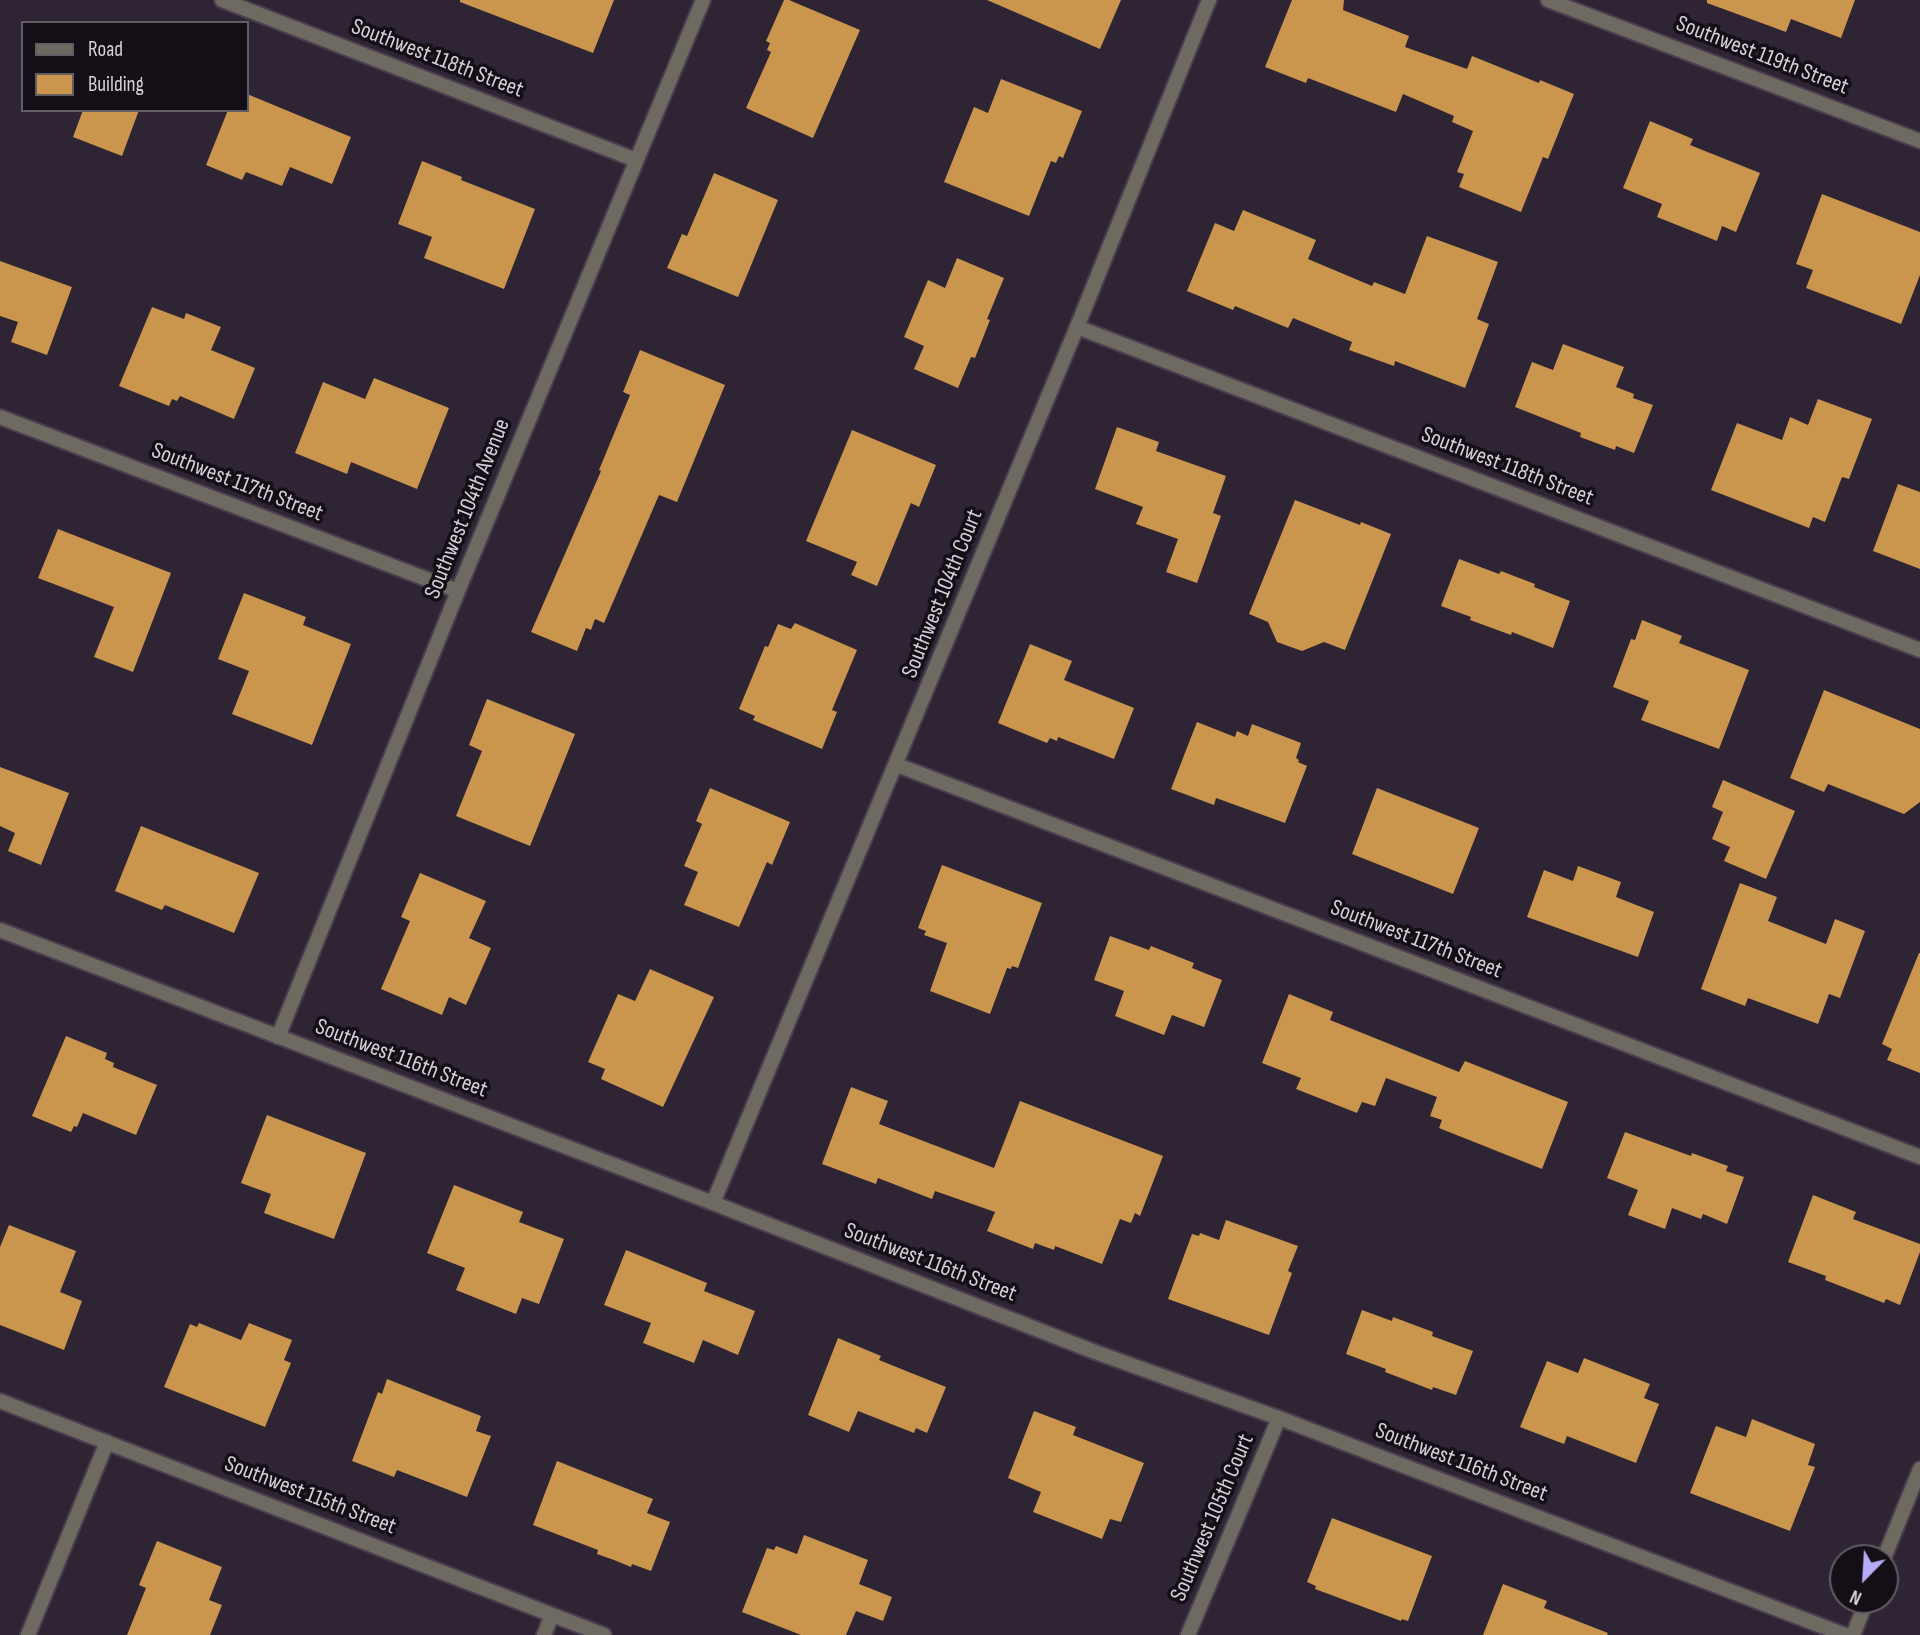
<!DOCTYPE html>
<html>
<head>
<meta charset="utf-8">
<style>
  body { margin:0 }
  #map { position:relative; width:1920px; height:1635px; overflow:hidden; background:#2e2433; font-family:"Sofia Sans Condensed",sans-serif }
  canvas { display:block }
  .legend { position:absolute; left:21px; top:21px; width:228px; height:91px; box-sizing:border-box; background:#140f16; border:2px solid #625c64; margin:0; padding:9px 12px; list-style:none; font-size:21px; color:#d6cfd9 }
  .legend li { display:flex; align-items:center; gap:14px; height:35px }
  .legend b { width:35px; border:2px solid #625c64 }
  .north { position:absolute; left:1829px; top:1544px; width:70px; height:70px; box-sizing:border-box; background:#140f16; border:2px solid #625c64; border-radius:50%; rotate:204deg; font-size:19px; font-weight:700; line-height:28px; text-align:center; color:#d6cfd9 }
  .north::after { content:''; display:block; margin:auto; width:24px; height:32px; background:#b6acf8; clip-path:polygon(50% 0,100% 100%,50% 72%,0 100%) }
</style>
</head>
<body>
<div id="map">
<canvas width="1920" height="1635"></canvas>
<ul class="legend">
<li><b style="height:9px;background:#6e6961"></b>Road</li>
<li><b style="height:19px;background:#ca954d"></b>Building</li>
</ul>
<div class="north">N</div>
</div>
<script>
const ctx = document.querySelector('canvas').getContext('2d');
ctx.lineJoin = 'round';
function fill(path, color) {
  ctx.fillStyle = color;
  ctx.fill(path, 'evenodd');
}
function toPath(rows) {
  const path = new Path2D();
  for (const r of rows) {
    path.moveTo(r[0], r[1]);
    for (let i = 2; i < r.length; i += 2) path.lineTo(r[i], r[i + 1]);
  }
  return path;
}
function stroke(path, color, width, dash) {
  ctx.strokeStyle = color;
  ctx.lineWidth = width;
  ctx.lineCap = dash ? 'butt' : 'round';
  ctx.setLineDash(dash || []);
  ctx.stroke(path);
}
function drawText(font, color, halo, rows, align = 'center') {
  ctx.font = font + ' "Sofia Sans Condensed",sans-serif';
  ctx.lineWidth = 7;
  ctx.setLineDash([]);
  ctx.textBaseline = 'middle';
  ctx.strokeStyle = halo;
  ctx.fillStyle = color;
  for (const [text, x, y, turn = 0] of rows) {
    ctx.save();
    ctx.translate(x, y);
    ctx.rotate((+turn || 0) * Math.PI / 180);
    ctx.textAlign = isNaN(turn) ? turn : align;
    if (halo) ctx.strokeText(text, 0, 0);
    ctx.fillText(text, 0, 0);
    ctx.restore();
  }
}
fill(toPath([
  [460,0,614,0,593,53,460,2],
  [784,0,789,0,860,30,813,138,746,108,771,52,767,50,770,43,766,41],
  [987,0,1121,0,1100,49],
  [1292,0,1344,0,1343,10,1409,36,1405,47,1467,69,1472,56,1539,83,1540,80,1574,94,1548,159,1543,157,1521,212,1459,187,1464,174,1457,172,1473,131,1452,122,1454,116,1403,94,1396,112,1308,78,1306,83,1265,67],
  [1707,0,1855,0,1841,38,1791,19,1786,32,1707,3],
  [1001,79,1082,111,1063,158,1059,156,1056,163,1051,161,1029,216,944,182,974,107,988,113],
  [247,94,351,137,332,184,290,167,282,186,246,172,242,180,206,165,228,110,247,110],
  [83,110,139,110,122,156,73,137],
  [1650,121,1693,139,1690,145,1760,173,1736,232,1722,226,1717,241,1657,217,1662,204,1623,188],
  [422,161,462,177,461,180,535,209,504,289,424,258,432,237,398,224],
  [714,173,778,200,738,297,667,268,682,234,687,236],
  [1822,194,1920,232,1920,275,1901,324,1806,288,1813,270,1796,264],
  [1243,210,1316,240,1308,259,1372,286,1374,282,1405,294,1427,236,1498,262,1477,319,1489,324,1465,388,1395,361,1394,366,1349,350,1352,342,1293,318,1288,328,1235,306,1233,310,1187,291,1215,223,1234,231],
  [957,258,1004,278,987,319,990,320,975,358,971,357,958,388,914,369,924,346,904,337,928,280,945,288],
  [0,261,72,287,47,355,11,342,18,322,0,316],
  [152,307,184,319,186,313,221,327,211,350,255,368,234,419,180,396,177,401,172,399,169,406,119,386],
  [1563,344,1624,367,1616,387,1634,394,1633,398,1653,405,1634,453,1616,446,1615,450,1580,437,1581,433,1515,407,1532,362,1553,370],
  [640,350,725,385,677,502,659,495,604,623,595,619,591,630,586,628,577,651,531,632,601,471,599,470,630,395,623,392],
  [374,378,449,408,417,489,351,462,347,474,295,453,323,382,365,399],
  [1818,399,1872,419,1849,479,1842,477,1825,522,1813,517,1809,528,1711,490,1737,423,1782,440,1790,417,1808,425],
  [1117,427,1159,442,1156,451,1226,476,1213,513,1221,516,1197,583,1166,572,1178,539,1136,524,1143,507,1095,489],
  [852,430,936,465,919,507,911,503,877,586,851,575,857,562,806,541],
  [1898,484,1920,492,1920,569,1873,551],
  [1295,500,1360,525,1361,522,1391,534,1345,650,1324,642,1302,651,1277,642,1268,622,1249,614],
  [58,529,171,573,133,672,94,657,114,607,38,578],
  [1459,559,1499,574,1501,571,1535,584,1534,587,1570,601,1553,648,1512,632,1511,635,1470,620,1471,617,1441,606],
  [244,593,306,617,303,625,351,644,312,745,232,714,249,671,218,659],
  [1642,620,1682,636,1679,643,1749,670,1719,749,1641,720,1649,701,1613,687,1631,639,1635,640],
  [795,623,857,650,832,710,837,712,822,749,753,720,755,716,739,709,765,646,768,647,778,624,791,629],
  [1030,644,1072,661,1064,680,1134,708,1114,759,1058,737,1057,741,1050,738,1047,743,998,723],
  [1824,690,1920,729,1920,802,1904,814,1828,784,1824,792,1790,778],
  [487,699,575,734,530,846,456,816,482,751,469,745],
  [1197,722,1235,737,1237,731,1248,736,1252,724,1301,743,1296,758,1299,760,1298,762,1307,766,1285,823,1216,798,1214,805,1171,789],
  [0,767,69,793,41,865,8,851,15,833,0,826],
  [1723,780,1795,811,1766,879,1724,861,1730,847,1712,839,1723,812,1712,807],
  [710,788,790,822,772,865,767,862,739,927,684,905,698,872,684,866,702,824,696,821],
  [1377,788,1479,828,1453,894,1352,854],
  [141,826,259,873,234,933,165,905,162,910,115,891],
  [942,865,1042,903,1018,968,1012,966,1011,969,1007,968,990,1014,930,991,947,943,924,935,926,931,918,928],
  [1578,866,1621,882,1616,897,1654,912,1638,957,1527,917,1544,870,1573,881],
  [420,873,486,901,469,938,491,948,466,1005,449,997,442,1015,381,989,410,921,401,917],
  [1740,883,1777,897,1768,921,1826,944,1835,919,1865,931,1840,998,1829,994,1818,1024,1748,998,1745,1006,1701,989],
  [1110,936,1149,950,1151,946,1194,963,1192,968,1222,980,1204,1027,1172,1015,1164,1035,1115,1016,1124,991,1094,980],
  [1919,953,1920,953,1920,1073,1887,1060,1892,1049,1882,1044],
  [650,969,714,997,663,1107,601,1079,605,1069,588,1062,618,994,635,1001],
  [1289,994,1333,1012,1330,1020,1459,1072,1465,1061,1568,1102,1542,1169,1439,1128,1442,1120,1430,1116,1437,1097,1386,1078,1375,1106,1362,1102,1357,1113,1296,1089,1301,1078,1262,1063],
  [66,1036,107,1053,105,1059,114,1063,113,1067,157,1085,136,1135,83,1113,77,1127,74,1126,71,1132,32,1116],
  [851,1087,888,1101,879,1124,994,1168,1020,1101,1163,1156,1140,1216,1135,1213,1131,1223,1120,1219,1102,1264,1055,1246,1054,1250,1035,1243,1033,1249,987,1231,995,1212,935,1191,932,1199,878,1178,876,1184,822,1164],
  [267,1115,366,1153,334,1239,264,1213,271,1194,241,1183],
  [1625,1132,1691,1156,1692,1153,1728,1166,1726,1171,1744,1177,1727,1224,1703,1214,1701,1219,1672,1208,1665,1229,1628,1215,1638,1190,1607,1178],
  [454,1185,523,1212,519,1222,564,1239,539,1304,522,1298,516,1314,456,1290,465,1268,427,1253],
  [1813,1195,1856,1212,1853,1219,1920,1244,1920,1252,1900,1305,1886,1299,1884,1303,1825,1280,1826,1276,1788,1262],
  [1226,1220,1298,1246,1288,1271,1292,1273,1269,1335,1168,1299,1192,1234,1199,1236,1200,1233,1219,1240],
  [9,1225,76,1251,60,1292,82,1301,64,1350,0,1325,0,1247],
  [626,1250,707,1283,704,1291,755,1311,738,1355,703,1340,694,1363,643,1343,651,1323,604,1305],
  [1362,1310,1392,1321,1393,1317,1433,1332,1432,1336,1473,1351,1456,1395,1433,1387,1432,1390,1385,1372,1386,1369,1346,1354],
  [199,1323,241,1340,249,1323,292,1340,284,1360,291,1363,265,1427,164,1387,190,1324,197,1327],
  [838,1338,881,1356,879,1360,946,1387,927,1433,916,1428,914,1433,858,1411,849,1432,808,1415],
  [1584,1358,1650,1384,1644,1398,1659,1404,1636,1463,1567,1436,1564,1444,1520,1427,1547,1361,1578,1373],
  [387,1379,481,1416,476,1431,491,1436,467,1497,397,1470,394,1477,352,1461,378,1392,382,1394],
  [1034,1411,1076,1427,1073,1435,1144,1463,1121,1522,1110,1519,1102,1539,1033,1512,1041,1492,1008,1478],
  [1752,1419,1815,1444,1808,1465,1815,1467,1790,1531,1690,1493,1716,1426,1746,1437],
  [557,1461,653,1499,647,1513,670,1522,651,1571,632,1564,631,1567,614,1560,597,1554,598,1550,533,1525],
  [1332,1518,1432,1556,1408,1621,1402,1619,1401,1621,1315,1589,1316,1586,1307,1582],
  [804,1535,868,1560,859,1584,892,1597,883,1621,856,1611,846,1635,801,1635,742,1612,767,1548,774,1550,776,1546,797,1554],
  [157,1541,222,1567,209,1600,222,1605,210,1635,127,1635,146,1588,139,1585],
  [1503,1584,1547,1601,1544,1608,1608,1633,1607,1635,1483,1635]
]), '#ca954d');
const minor = toPath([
  [222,0,636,160],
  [1548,0,1920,141],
  [1077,327,1920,650],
  [0,417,458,591],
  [897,765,1920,1157],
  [0,930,713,1203,1095,1352,1279,1418,1845,1635],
  [278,1037,458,591,703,0],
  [713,1203,1077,327,1209,0],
  [0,1401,604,1635],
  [1884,1558,1920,1469],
  [28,1635,107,1442],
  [544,1635,552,1615],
  [1188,1635,1279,1418],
  [1853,1635,1867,1600]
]);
stroke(minor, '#493f4e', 18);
stroke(minor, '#6e6961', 14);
drawText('23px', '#d6cfd9', '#140f16', [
  ["Southwest 119th Street",1762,56,21],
  ["Southwest 118th Street",437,59,21],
  ["Southwest 118th Street",1507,467,21],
  ["Southwest 117th Street",237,483,21],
  ["Southwest 104th Avenue",468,509,-68],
  ["Southwest 104th Court",943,594,-68],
  ["Southwest 117th Street",1416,940,21],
  ["Southwest 116th Street",401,1059,21],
  ["Southwest 116th Street",930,1263,21],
  ["Southwest 116th Street",1461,1463,21],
  ["Southwest 115th Street",310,1496,21],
  ["Southwest 105th Court",1213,1518,-67]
]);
</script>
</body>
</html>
